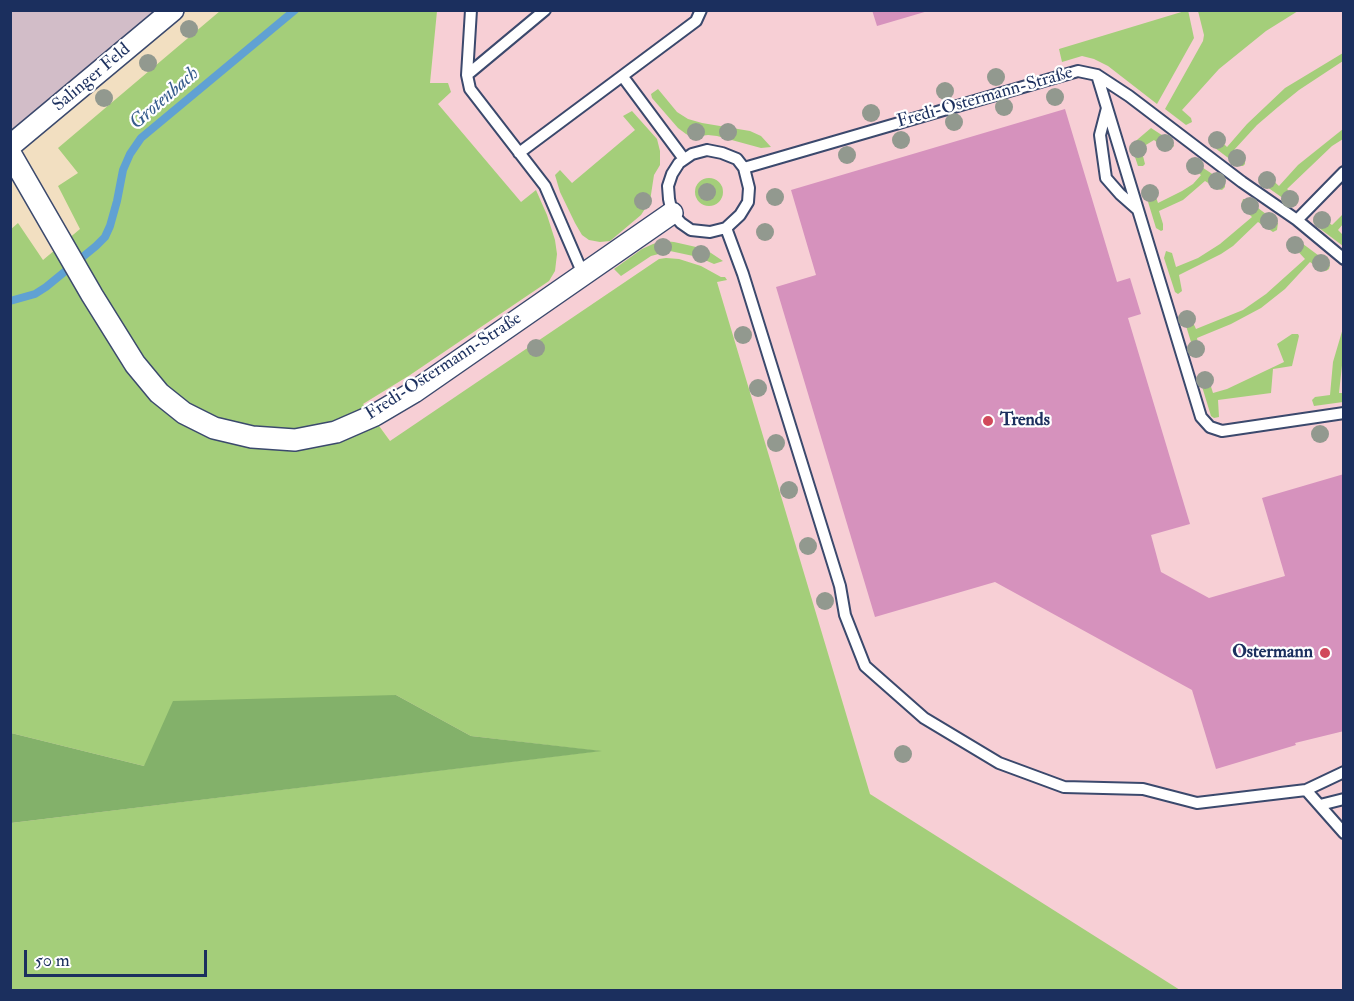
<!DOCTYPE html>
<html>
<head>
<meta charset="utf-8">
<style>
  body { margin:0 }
  #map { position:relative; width:1354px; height:1001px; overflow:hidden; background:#f2dfc1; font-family:"IM FELL Double Pica",serif }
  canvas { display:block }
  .frame { position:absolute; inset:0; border:12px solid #1b2f5e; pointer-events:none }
  .scale { position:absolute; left:24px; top:950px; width:183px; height:27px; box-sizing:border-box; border:3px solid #1b2f5e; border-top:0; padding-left:8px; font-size:18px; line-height:21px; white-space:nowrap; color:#1b2f5e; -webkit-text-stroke:4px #fff; paint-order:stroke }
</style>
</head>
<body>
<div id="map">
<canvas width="1354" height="1001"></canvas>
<div class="frame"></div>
<div class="scale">50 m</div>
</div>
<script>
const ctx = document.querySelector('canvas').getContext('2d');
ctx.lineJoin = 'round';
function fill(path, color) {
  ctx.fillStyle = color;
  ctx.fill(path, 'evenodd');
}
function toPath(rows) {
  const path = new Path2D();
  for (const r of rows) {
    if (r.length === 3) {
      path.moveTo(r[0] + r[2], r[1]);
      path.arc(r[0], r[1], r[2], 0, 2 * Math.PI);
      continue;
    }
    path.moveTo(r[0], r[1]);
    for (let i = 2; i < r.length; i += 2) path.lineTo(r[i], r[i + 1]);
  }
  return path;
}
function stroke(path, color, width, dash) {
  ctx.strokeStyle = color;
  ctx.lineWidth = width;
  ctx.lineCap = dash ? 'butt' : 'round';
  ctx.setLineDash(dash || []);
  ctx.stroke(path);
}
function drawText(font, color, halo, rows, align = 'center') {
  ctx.font = font + ' "IM FELL Double Pica",serif';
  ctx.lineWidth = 4.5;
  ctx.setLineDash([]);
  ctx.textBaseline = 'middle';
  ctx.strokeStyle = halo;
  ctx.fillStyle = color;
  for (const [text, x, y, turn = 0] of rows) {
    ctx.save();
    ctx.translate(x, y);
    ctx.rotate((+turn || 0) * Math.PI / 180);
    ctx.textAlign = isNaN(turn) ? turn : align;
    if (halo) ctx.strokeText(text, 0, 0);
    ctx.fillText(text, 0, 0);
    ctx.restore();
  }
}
fill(toPath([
  [437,11,1343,11,1343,990,1163,990,870,794,717,282,726,280,701,266,672,258,659,259,391,441,363,404,410,375,549,281,555,271,557,254,555,240,547,215,536,191,521,203,438,104,430,83]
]), '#f7cfd5');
fill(toPath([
  [11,11,159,11,11,137]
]), '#d2bdc8');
fill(toPath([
  [1188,10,1194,38,1157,104,1108,66,1094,59,1082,56,1062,62,1059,49],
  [220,11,437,11,430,83,448,83,451,92,438,104,521,202,536,190,547,215,555,240,557,254,555,271,549,281,410,375,363,404,390,441,659,259,666,258,679,259,701,266,721,277,725,277,727,280,717,282,870,794,1180,990,11,990,11,823,598,751,471,736,396,695,144,766,11,733,10,230,18,223,43,260,80,229,58,186,78,173,58,148],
  [1198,11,1298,11,1266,31,1219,69,1182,110,1191,118,1192,122,1186,125,1165,109,1203,41,1204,35],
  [1343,53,1343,61,1299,90,1278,107,1257,125,1234,150,1245,161,1245,164,1243,166,1239,166,1211,145,1209,141,1210,138,1214,137,1218,138,1227,147,1247,124,1285,88],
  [658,89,677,112,688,119,702,123,750,131,761,136,771,147,761,148,717,136,708,135,692,137,686,134,678,128,652,98,651,94],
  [632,111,657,139,660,151,660,165,654,175,650,201,641,215,610,241,600,242,589,240,582,235,575,223,560,192,555,175,560,170,572,183,635,130,623,116],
  [1151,128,1171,141,1174,146,1168,151,1154,140,1141,148,1145,164,1143,166,1138,166,1131,145],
  [1343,129,1343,139,1332,146,1287,189,1298,199,1298,203,1294,206,1260,182,1264,176,1268,176,1279,186,1298,165],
  [1191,160,1223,181,1225,183,1225,187,1222,190,1218,189,1205,181,1183,200,1159,211,1163,224,1163,230,1161,231,1156,228,1145,192,1146,188,1150,187,1153,189,1158,203,1182,191,1193,184,1201,175,1189,166,1188,163],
  [709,192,14],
  [1243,199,1246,199,1278,223,1277,230,1273,232,1258,222,1233,246,1221,254,1179,275,1182,291,1178,294,1175,292,1164,258,1166,251,1172,253,1176,267,1198,258,1220,244,1252,217,1241,206],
  [1343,214,1343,224,1338,230,1343,235,1343,246,1315,225,1313,221,1319,216,1332,225],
  [664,241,674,242,705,249,723,261,714,264,698,257,670,251,651,256,621,276,614,269,642,249,653,244],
  [1299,241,1326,261,1330,265,1329,269,1326,271,1321,270,1310,262,1285,289,1261,308,1231,324,1197,338,1200,353,1199,355,1195,355,1183,316,1189,314,1196,329,1243,310,1266,294,1305,259,1293,246,1296,242],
  [1343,328,1343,356,1339,393,1343,393,1343,402,1314,406,1312,400,1315,397,1330,395,1333,362],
  [1292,334,1298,334,1299,336,1292,366,1273,369,1271,393,1218,400,1219,417,1214,418,1211,416,1200,380,1203,377,1208,377,1213,393,1227,389,1284,362,1277,344]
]), '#a4ce7a');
fill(toPath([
  [396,695,471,736,602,751,11,823,11,733,144,766,173,701]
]), '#83b16a');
stroke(toPath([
  [10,301,35,294,46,287,96,246,105,237,110,226,117,201,123,170,130,154,141,138,295,10]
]), '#60a1d3', 8);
fill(toPath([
  [872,10,928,10,928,11,877,26],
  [1065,109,1117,282,1130,278,1141,314,1128,318,1190,524,1151,535,1161,572,1209,598,1285,576,1262,498,1344,474,1344,731,1295,743,1296,745,1216,769,1192,690,995,582,875,617,776,287,816,275,791,190]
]), '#d692bd');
const lane = toPath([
  [471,10,467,75,470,89,545,186,583,274],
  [467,75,545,10],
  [1097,75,1201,417,1210,427,1222,431,1344,413],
  [623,77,684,159],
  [1107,108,1100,135,1106,178,1120,194,1137,209],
  [707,150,722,153,737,159,744,168,749,188,748,202,740,215,726,228,710,232,691,230,681,223,672,213,669,199,668,186,672,174,679,163,692,154,707,150],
  [519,153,696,21,701,10],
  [744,168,1078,71,1097,75,1129,96,1242,182,1297,220,1344,259],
  [1297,220,1344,172],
  [726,228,743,274,840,586,845,615,865,666,924,718,999,763,1064,787,1143,789,1197,803,1306,790,1344,833],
  [1306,790,1344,772],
  [1320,805,1344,799]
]);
const street = toPath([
  [10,146,173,10],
  [10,153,92,295,135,364,159,393,184,413,214,428,252,437,295,440,336,432,375,415,414,392,672,213]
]);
stroke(lane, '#3b496d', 14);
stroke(street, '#3b496d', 24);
stroke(lane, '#fff', 10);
stroke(street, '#fff', 21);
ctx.fillStyle = '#92998f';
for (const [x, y] of [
  [189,29],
  [148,63],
  [996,77],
  [945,91],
  [1055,97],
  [104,98],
  [1004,107],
  [871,113],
  [954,122],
  [696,132],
  [728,132],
  [901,140],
  [1217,140],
  [1165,143],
  [1138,149],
  [847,155],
  [1237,158],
  [1195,166],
  [1267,180],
  [1217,181],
  [707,192],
  [1150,193],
  [775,197],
  [1290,199],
  [643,201],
  [1250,206],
  [1322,220],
  [1269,221],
  [765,232],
  [1295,245],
  [663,247],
  [701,254],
  [1321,263],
  [1187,319],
  [743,335],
  [536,348],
  [1196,349],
  [1205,380],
  [758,388],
  [1320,434],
  [776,443],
  [789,490],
  [808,546],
  [825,601],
  [903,754]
]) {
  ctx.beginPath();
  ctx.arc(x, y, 9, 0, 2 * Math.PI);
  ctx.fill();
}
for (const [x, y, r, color] of [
  [988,421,6,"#d1495b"],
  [1325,653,6,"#d1495b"]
]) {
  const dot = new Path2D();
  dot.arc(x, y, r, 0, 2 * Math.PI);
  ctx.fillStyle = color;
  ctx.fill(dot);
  stroke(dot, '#fff', 2);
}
drawText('18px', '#1b2f5e', '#fff', [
  ["Salinger Feld",92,78,-40],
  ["Fredi-Ostermann-Straße",985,98,-16],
  ["Fredi-Ostermann-Straße",444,367,-33]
]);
drawText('bold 18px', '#1b2f5e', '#fff', [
  ["Trends",1000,421],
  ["Ostermann",1313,653,"right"]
], 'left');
drawText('italic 20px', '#375d8d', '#fff', [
  ["Grotenbach",165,99,-41]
]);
</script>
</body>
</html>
